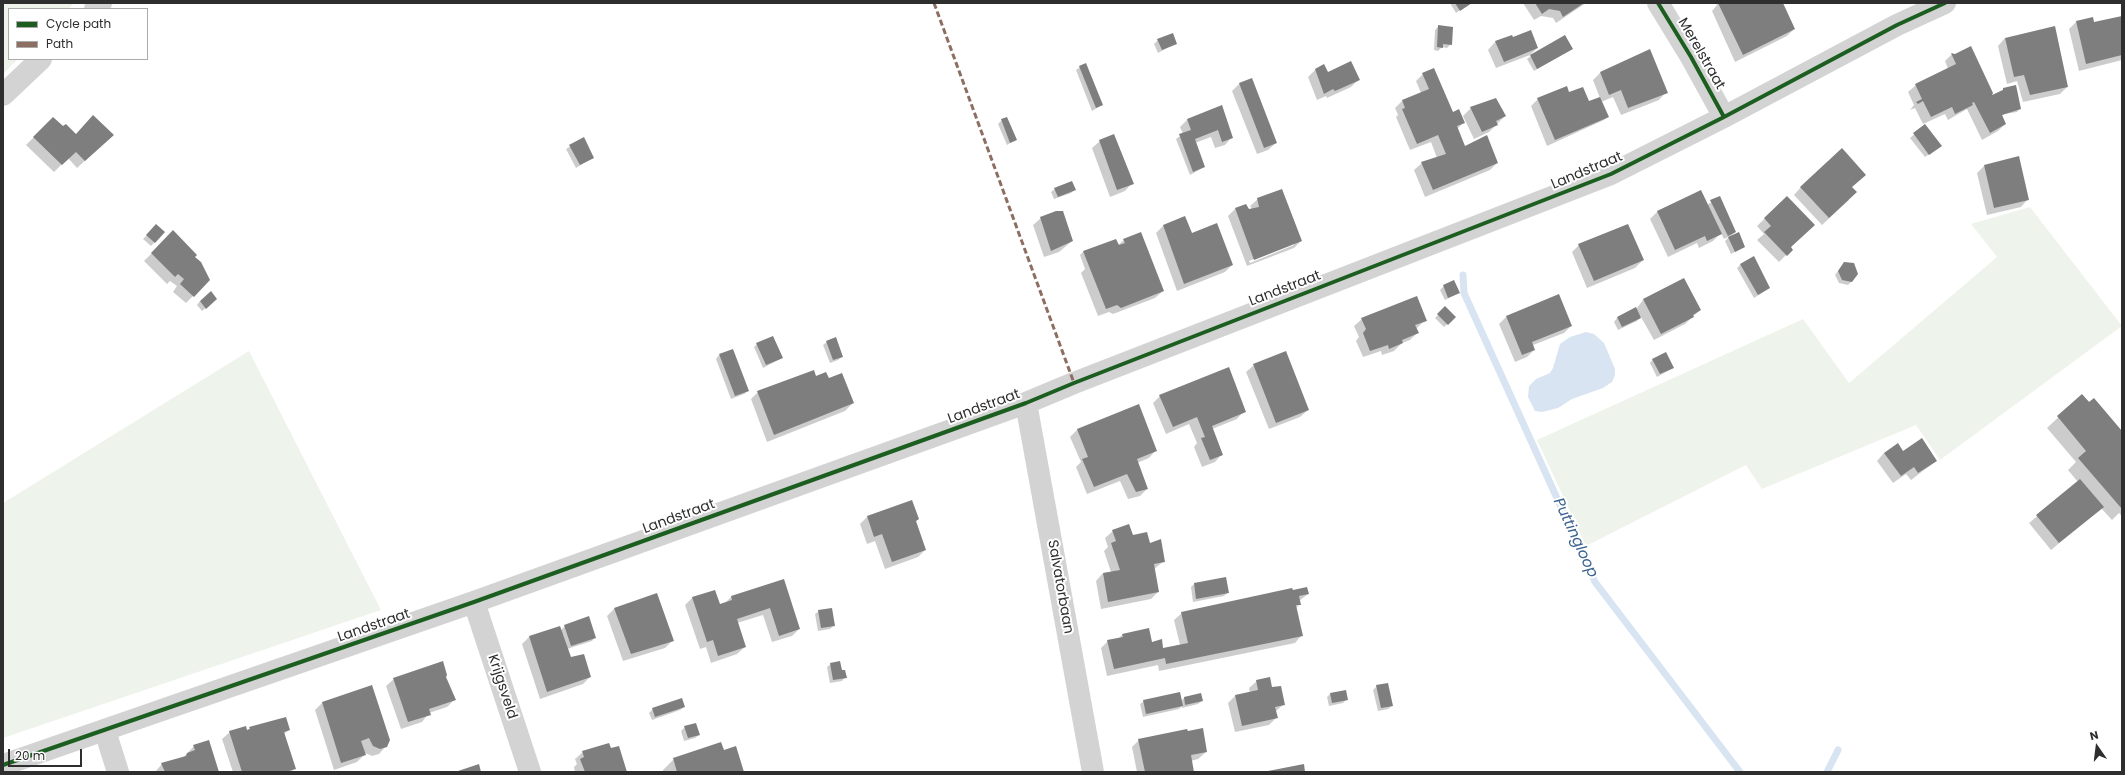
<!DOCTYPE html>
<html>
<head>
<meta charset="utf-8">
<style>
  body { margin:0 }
  #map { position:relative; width:2125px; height:775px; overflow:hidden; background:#fff; font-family:Poppins,sans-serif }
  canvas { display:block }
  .frame { position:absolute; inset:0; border:4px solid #2e2e2e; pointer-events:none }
  .legend { position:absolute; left:8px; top:8px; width:140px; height:52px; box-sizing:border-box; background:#fff; border:1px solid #ababab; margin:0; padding:5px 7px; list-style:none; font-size:12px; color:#2e2e2e }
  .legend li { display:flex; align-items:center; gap:8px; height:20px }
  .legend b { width:20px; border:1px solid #ababab }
  .north { position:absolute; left:2077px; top:727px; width:40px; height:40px; -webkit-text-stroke:3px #fff; paint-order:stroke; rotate:346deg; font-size:11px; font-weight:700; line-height:16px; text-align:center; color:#2e2e2e }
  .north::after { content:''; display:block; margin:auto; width:14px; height:18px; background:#2e2e2e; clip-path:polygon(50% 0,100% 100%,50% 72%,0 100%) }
  .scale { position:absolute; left:8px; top:749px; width:74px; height:18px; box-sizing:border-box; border:2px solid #2e2e2e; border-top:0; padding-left:5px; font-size:12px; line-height:14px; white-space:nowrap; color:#2e2e2e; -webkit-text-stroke:3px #fff; paint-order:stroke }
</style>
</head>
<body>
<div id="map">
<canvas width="2125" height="775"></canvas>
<div class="frame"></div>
<ul class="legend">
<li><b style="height:5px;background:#1b5e20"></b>Cycle path</li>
<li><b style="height:5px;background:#8d6e63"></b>Path</li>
</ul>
<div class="north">N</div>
<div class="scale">20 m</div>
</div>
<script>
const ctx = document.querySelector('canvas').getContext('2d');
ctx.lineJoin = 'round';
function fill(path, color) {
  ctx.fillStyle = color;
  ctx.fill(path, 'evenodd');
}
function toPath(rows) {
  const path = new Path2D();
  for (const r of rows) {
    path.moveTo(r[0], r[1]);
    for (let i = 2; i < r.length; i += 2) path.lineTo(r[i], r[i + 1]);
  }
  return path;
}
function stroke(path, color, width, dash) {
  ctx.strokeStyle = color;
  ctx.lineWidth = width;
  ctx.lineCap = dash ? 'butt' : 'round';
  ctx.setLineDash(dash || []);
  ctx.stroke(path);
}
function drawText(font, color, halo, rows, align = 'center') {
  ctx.font = font + ' Poppins,sans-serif';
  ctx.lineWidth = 4;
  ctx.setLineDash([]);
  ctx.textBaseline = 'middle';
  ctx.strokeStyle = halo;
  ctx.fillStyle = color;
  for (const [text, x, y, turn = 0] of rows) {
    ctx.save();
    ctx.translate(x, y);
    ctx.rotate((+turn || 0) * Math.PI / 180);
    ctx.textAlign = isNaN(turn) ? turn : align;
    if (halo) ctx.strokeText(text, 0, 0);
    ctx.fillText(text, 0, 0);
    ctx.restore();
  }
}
fill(toPath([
  [3,3,74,3,68,9,9,9,9,59,18,59,3,74],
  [2030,207,2122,326,1940,460,1916,425,1762,489,1746,465,1586,546,1537,440,1803,319,1849,383,1997,257,1971,224],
  [249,351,381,610,3,738,3,503]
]), '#eef4eb');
fill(toPath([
  [1586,332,1594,334,1604,343,1615,369,1615,375,1612,382,1603,388,1572,399,1558,408,1542,412,1535,411,1528,397,1529,386,1536,379,1550,373,1553,368,1560,344,1570,337]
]), '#d8e4f1');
fill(toPath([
  [1450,3,1469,3,1456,13],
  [1523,3,1586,3,1556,23,1553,18,1541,16,1534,20],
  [1716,3,1781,3,1794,29,1787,36,1735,62,1712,11,1717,5],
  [2122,17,2122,60,2079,71,2069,29,2076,22,2092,18,2093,24],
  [1439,26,1451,44,1447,48,1442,47,1438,51,1434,50,1435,30],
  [1511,36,1537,48,1530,55,1496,68,1488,50,1495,42],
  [2005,38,2067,87,2060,94,2023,102,2017,81,2007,84,1998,46],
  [1158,40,1176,43,1158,53,1154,44],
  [1572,49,1534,71,1527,59,1531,56],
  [1952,54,1991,97,2004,89,2020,108,2017,112,2004,114,2001,117,2005,124,1998,131,1982,140,1967,109,1948,120,1945,114,1923,124,1915,108,1910,110,1914,105,1908,92,1916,85,1948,69,1945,61],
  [1324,66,1327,73,1358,80,1351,87,1327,98,1326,96,1317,100,1308,77,1315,70],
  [1080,67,1102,105,1092,111,1076,70],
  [1600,73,1666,92,1659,100,1621,115,1613,97,1601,102,1608,117,1604,120,1547,146,1531,106,1538,99,1569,93,1588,103,1600,98,1593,80],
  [1423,74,1452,114,1463,123,1457,129,1465,147,1497,163,1490,170,1425,197,1414,170,1422,163,1437,158,1431,142,1410,150,1396,117,1398,115,1395,108,1402,101,1421,93,1416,81],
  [1240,83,1276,143,1268,150,1257,154,1232,91],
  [1222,106,1232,137,1225,145,1215,148,1211,137,1195,143,1204,167,1190,175,1176,139,1183,134,1180,127,1188,119],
  [1471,108,1505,116,1489,132,1474,139,1463,116],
  [53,118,63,128,76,135,113,135,77,168,68,158,54,172,26,145],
  [1002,120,1015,140,1007,145,998,124],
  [1925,125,1937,149,1925,157,1910,138],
  [583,139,593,157,576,168,566,149],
  [1100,141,1132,183,1125,191,1110,197,1092,148],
  [1984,166,2028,199,2021,207,1987,215,1977,173],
  [1801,187,1849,200,1822,225,1794,195],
  [1055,189,1075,189,1071,193,1054,199,1051,192],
  [1701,191,1707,205,1719,197,1735,232,1730,237,1744,247,1731,254,1725,241,1730,236,1724,239,1721,233,1713,241,1699,248,1697,243,1668,257,1650,219,1657,212],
  [1787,197,1790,247,1792,249,1779,262,1757,240,1764,234,1757,226],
  [1258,199,1301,241,1294,248,1247,266,1228,216,1235,209,1245,205,1248,211,1252,209,1250,206],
  [1294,243,1294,245,1250,263,1249,261],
  [1184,217,1191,235,1232,265,1225,272,1177,291,1156,233,1163,226],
  [1041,218,1072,241,1059,252,1044,257,1033,225],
  [156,226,164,232,151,246,143,239],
  [173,232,209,280,186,303,173,292,177,286,170,281,167,284,144,261],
  [1124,240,1163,291,1155,298,1113,314,1109,312,1098,316,1081,273,1085,269,1080,255,1083,252,1117,246],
  [1579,245,1643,260,1635,268,1587,288,1572,252],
  [1741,264,1769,288,1754,298,1737,268],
  [1841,267,1852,281,1848,285,1839,283,1835,275],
  [1683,279,1700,310,1685,324,1654,340,1641,317,1637,321,1618,330,1614,322,1617,318,1637,308,1643,300],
  [1444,286,1459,293,1445,300,1440,290],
  [200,301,213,302,202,311,197,305],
  [1445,308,1455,317,1444,327,1435,318],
  [1506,317,1571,326,1564,333,1533,345,1534,350,1527,357,1515,362,1499,324],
  [1362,319,1425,320,1416,329,1417,333,1410,340,1402,343,1394,351,1382,355,1381,351,1363,357,1356,341,1359,337,1354,326],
  [827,342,842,357,838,360,830,363,823,345],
  [757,344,782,358,763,368,754,347],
  [719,355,748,391,744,394,731,399,716,359],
  [1653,359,1673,368,1657,377,1650,363],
  [1254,365,1308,410,1300,417,1269,429,1246,372],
  [815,377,828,380,853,403,845,411,767,442,751,399,758,392],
  [2082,395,2122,433,2122,516,2119,513,2112,520,2101,508,2051,550,2029,523,2078,482,2068,470,2076,462,2047,428],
  [1160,396,1244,411,1237,419,1212,429,1222,454,1215,462,1202,467,1194,447,1197,443,1189,424,1166,434,1153,403],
  [1078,429,1156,450,1149,458,1137,463,1147,489,1140,496,1128,499,1120,481,1087,494,1076,467,1081,462,1070,437],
  [1884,453,1936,461,1911,480,1906,474,1893,483,1877,461],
  [912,502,918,519,915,522,925,550,918,557,885,569,875,541,867,544,860,524,867,517],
  [1113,531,1132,537,1150,545,1164,561,1154,569,1158,592,1151,599,1101,609,1096,581,1103,573,1111,572,1104,551,1108,547,1105,538],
  [1225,578,1228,592,1224,596,1193,602,1191,587,1194,584],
  [783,580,799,629,792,636,772,642,763,615,737,623,745,647,737,654,711,663,706,647,700,649,685,605,692,598,715,591,719,605,725,603,731,597],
  [1292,591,1308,594,1299,601,1300,604,1296,608,1302,635,1295,643,1159,671,1158,665,1107,676,1101,648,1108,641,1118,639,1123,634,1151,643,1163,649,1180,645,1174,620,1182,613],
  [656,594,672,641,665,648,623,661,607,616,614,609],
  [819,611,833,626,830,629,818,631,815,614],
  [565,626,595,637,592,641,567,649,571,659,590,677,583,684,540,699,522,644,529,637,560,627,561,630],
  [831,664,845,677,842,681,830,683,827,667],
  [394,679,454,700,447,707,429,713,422,722,401,729,386,686],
  [1257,681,1272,689,1284,704,1275,712,1277,717,1269,725,1235,732,1228,703,1235,696,1250,693,1249,688],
  [1377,686,1392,706,1388,709,1378,711,1373,690],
  [371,687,386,746,379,754,372,756,363,752,364,755,357,762,334,770,315,710,322,703],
  [1330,694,1347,699,1343,703,1329,706,1327,697],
  [1184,698,1202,701,1198,704,1182,708,1182,706,1179,709,1143,717,1140,704,1144,701,1181,701],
  [684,707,680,710,652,720,649,713,653,709],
  [685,727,699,735,695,738,684,741,681,731],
  [250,728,289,730,284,734,295,768,291,772,233,772,222,739,230,732,246,731],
  [1139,740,1206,752,1198,759,1191,761,1193,772,1137,772,1132,747],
  [194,746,218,772,155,772,162,764,182,759],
  [610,749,626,772,575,772,574,767,577,764,575,759,583,752],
  [723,751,743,772,663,772,663,770,674,759]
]), '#0003');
stroke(toPath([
  [1463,275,1464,293,1595,582,1740,772],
  [1827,772,1838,750]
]), '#d8e4f1', 7);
fill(toPath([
  [1455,3,1472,3,1460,11],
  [1535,3,1584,3,1563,17,1560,11,1549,9,1542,14],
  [1718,3,1783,3,1795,29,1743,55],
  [2122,16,2122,55,2086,64,2076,21,2093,17,2094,22],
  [1438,25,1453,27,1452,45,1443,44,1443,48,1437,47],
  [2055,26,2068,87,2030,95,2024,75,2014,77,2005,38],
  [1531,30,1538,48,1504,62,1495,41,1512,35,1513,37],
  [1173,33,1177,44,1162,50,1157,39],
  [1565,35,1573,49,1537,69,1530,55],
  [1971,46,1993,93,1992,95,2003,90,2003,88,2016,85,2021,109,2002,115,2006,124,1990,133,1974,102,1972,103,1973,105,1955,114,1952,107,1931,117,1923,101,1918,104,1916,102,1922,99,1915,84,1956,64,1951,53,1955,54],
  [1650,49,1668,93,1628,108,1621,90,1609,95,1600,72],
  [1351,61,1360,80,1335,91,1333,89,1324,94,1315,69,1324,64,1328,72],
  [1086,63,1103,105,1096,108,1079,66],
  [1434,68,1453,112,1459,109,1465,123,1457,126,1465,146,1487,135,1498,163,1433,190,1421,162,1446,154,1438,135,1417,144,1402,109,1405,108,1402,100,1429,89,1422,73],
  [1252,78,1277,143,1264,148,1239,83],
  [1567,86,1569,92,1583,87,1589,101,1600,97,1609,117,1555,140,1537,98],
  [1496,98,1506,116,1496,121,1498,125,1482,132,1470,107],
  [1222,105,1233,138,1222,142,1218,130,1195,139,1205,167,1193,172,1179,134,1191,130,1187,119],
  [93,115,114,135,85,161,76,152,62,165,33,137,53,117,63,126,66,124,76,134],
  [1007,117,1017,140,1010,143,1001,119],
  [1925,124,1942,146,1929,155,1913,133],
  [1114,134,1134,184,1117,190,1099,140],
  [584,137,594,158,580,165,569,145],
  [1842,148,1866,175,1852,187,1857,192,1829,218,1800,187],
  [2019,156,2029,200,1994,208,1984,165],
  [1072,181,1076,190,1058,197,1054,188],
  [1282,189,1302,241,1254,260,1235,208,1246,204,1249,209,1259,207,1257,198],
  [1701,190,1722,234,1707,241,1705,236,1675,250,1657,211],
  [1720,196,1736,232,1728,236,1710,200],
  [1787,196,1815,225,1791,247,1793,250,1787,256,1764,232,1771,226,1764,218],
  [1056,211,1063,211,1073,241,1051,251,1040,217],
  [1185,216,1192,233,1217,223,1233,265,1184,284,1163,225],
  [156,224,165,232,155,243,146,235],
  [1628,224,1644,260,1594,281,1578,244],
  [173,230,197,255,195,257,201,262,210,280,194,297,180,284,184,279,178,274,175,277,151,253],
  [1141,232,1164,291,1121,308,1117,305,1106,309,1083,251,1116,239,1119,245,1125,243,1123,239],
  [1739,232,1745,247,1735,252,1728,237],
  [1754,256,1770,288,1758,295,1740,264],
  [1844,262,1854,263,1858,274,1852,282,1842,280,1838,271],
  [1684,278,1701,310,1693,315,1694,317,1661,334,1643,299],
  [1454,280,1460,293,1448,298,1443,285],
  [211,291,217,299,206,309,200,301],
  [1559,294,1572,326,1532,342,1535,350,1522,355,1506,316],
  [1417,296,1427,321,1415,325,1419,333,1402,340,1403,343,1389,349,1388,345,1370,351,1363,333,1366,329,1361,318],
  [1445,306,1456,317,1448,325,1437,314],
  [1636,307,1641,318,1622,327,1617,317],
  [773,336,783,358,766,365,756,343],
  [836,337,843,357,833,360,826,341],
  [733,349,749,391,735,396,719,354],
  [1286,351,1309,410,1276,423,1253,364],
  [1666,352,1674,368,1660,374,1652,359],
  [1229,367,1246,412,1212,426,1223,455,1210,460,1201,438,1205,437,1197,417,1173,427,1159,395],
  [814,370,816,376,826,372,829,378,842,373,854,403,774,435,757,391],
  [2082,394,2089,402,2094,398,2122,431,2122,509,2078,458,2086,451,2057,416],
  [1139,404,1157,451,1137,459,1148,489,1136,492,1127,474,1094,487,1082,459,1088,457,1077,429],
  [1922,438,1937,461,1918,473,1914,467,1901,476,1884,453,1898,443,1903,451],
  [2080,479,2104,507,2059,543,2036,515],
  [912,500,919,519,916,521,926,550,892,562,882,534,874,537,867,516],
  [1129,524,1133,535,1147,532,1150,543,1161,539,1165,562,1154,564,1159,592,1108,602,1103,573,1120,570,1111,543,1116,541,1112,530],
  [1226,577,1229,593,1196,599,1194,583],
  [784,579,800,629,779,636,770,608,737,619,746,647,718,656,713,640,707,642,692,597,715,590,720,604,732,600,731,596],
  [1307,587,1309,594,1299,596,1301,605,1296,605,1303,636,1166,664,1165,658,1114,669,1107,640,1123,637,1122,634,1149,628,1152,642,1162,639,1163,648,1188,643,1181,612,1292,588,1293,590],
  [657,593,674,641,631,654,614,608],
  [832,608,835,626,821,628,818,610],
  [589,616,596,638,571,646,564,625],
  [560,626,571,657,584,654,591,677,547,692,529,636],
  [443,661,447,675,446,677,456,700,429,709,431,715,408,722,393,678],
  [840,661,842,670,845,670,847,678,833,680,830,663],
  [1270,677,1272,687,1281,686,1285,705,1275,707,1278,718,1242,726,1235,695,1258,690,1256,680],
  [1388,683,1393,706,1381,708,1376,685],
  [372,685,390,740,387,747,380,749,373,746,369,738,361,741,366,755,341,763,322,702],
  [1346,690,1348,700,1332,703,1330,693],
  [1180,692,1183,706,1146,714,1143,700],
  [1201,693,1203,701,1185,705,1184,697],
  [682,698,685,707,655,717,652,708],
  [286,717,290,730,284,732,296,769,285,772,242,772,229,731,246,726,247,730,250,729,249,727],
  [696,723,700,735,688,738,684,726],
  [1203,728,1207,752,1191,755,1194,772,1145,772,1138,739,1187,729,1188,731],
  [209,740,219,772,165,772,161,763,186,756,187,753,195,750,193,745],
  [721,742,724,750,736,746,744,772,677,772,673,758],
  [609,743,611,748,619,746,627,772,585,772,580,759,584,757,582,751],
  [479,764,481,772,455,772],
  [1304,764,1305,772,1268,772,1268,771]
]), '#7e7e7e');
stroke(toPath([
  [1658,3,1691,57,1724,117],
  [95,9,101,3],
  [3,95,41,59],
  [1026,403,1093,772],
  [474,602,530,772],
  [105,731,118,772],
  [3,765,474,602,1026,403,1074,383,1611,174,1724,117,1897,25,1945,3]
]), '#d3d3d3', 22);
stroke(toPath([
  [934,3,1074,383]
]), '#8d6e63', 3, [6, 3]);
stroke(toPath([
  [1658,3,1691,57,1724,117],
  [3,765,474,602,1026,403,1074,383,1611,174,1724,117,1897,25,1945,3]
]), '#1b5e20', 4);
drawText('14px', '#2e2e2e', '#fff', [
  ["Merelstraat",1701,54,60],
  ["Landstraat",1587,171,-23],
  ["Landstraat",1285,289,-21],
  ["Landstraat",984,407,-20],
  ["Landstraat",679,517,-20],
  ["Salvatorbaan",1060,587,80],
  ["Landstraat",374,626,-19],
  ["Krijgsveld",502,687,72]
]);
drawText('italic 15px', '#3c6290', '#fff', [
  ["Puttingloop",1575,538,65]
]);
</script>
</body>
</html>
